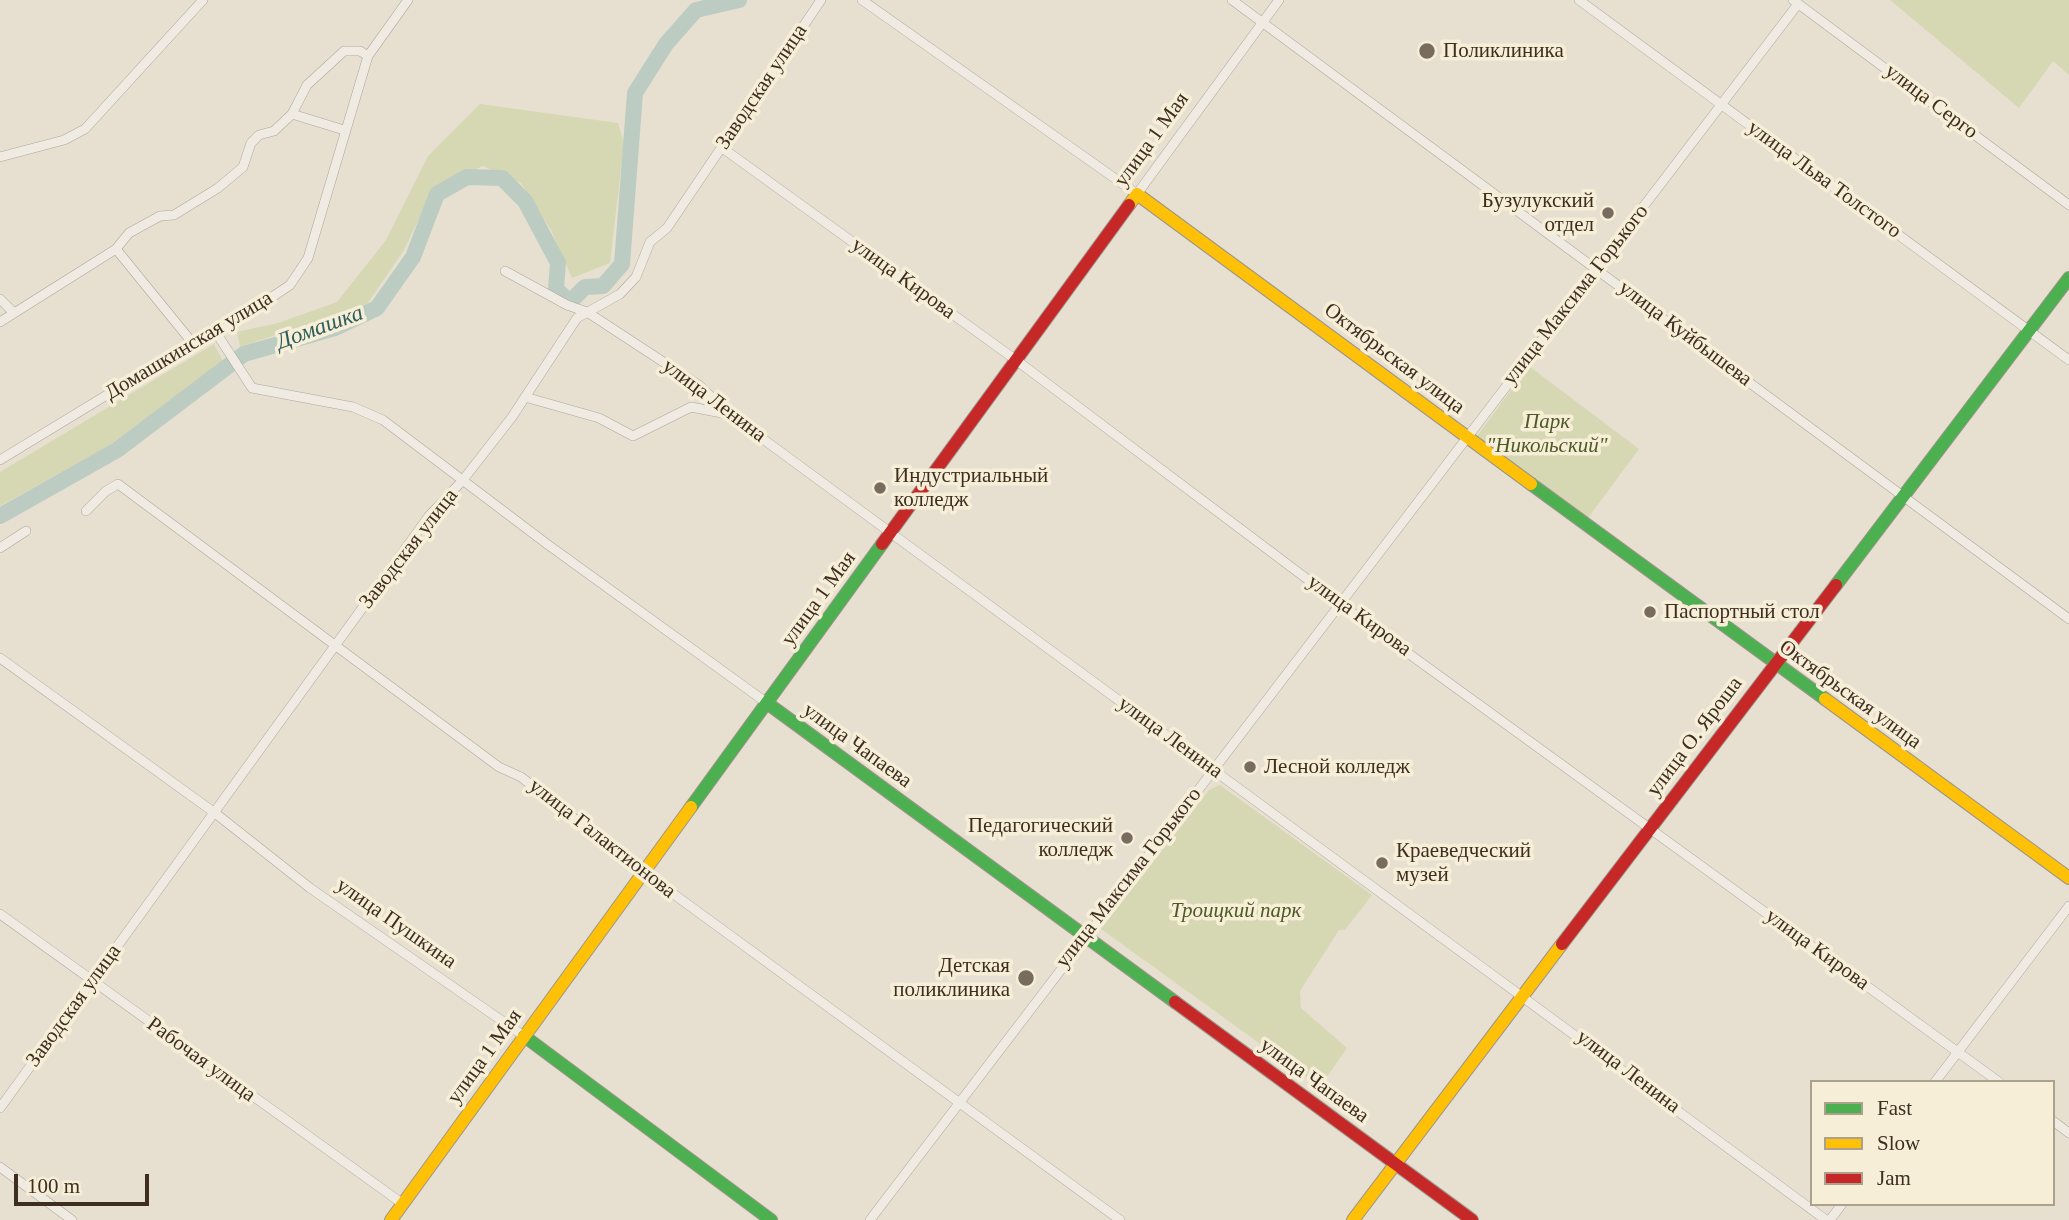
<!DOCTYPE html>
<html>
<head>
<meta charset="utf-8">
<style>
  body { margin:0 }
  #map { position:relative; width:2069px; height:1220px; overflow:hidden; background:#e7e0d1; font-family:"Times New Roman",serif }
  canvas { display:block }
  .legend { position:absolute; left:1810px; top:1080px; width:245px; height:126px; box-sizing:border-box; background:#f7eed8; border:2px solid #ada18e; margin:0; padding:9px 12px; list-style:none; font-size:21px; color:#3d2e20 }
  .legend li { display:flex; align-items:center; gap:14px; height:35px }
  .legend b { width:35px; border:2px solid #ada18e }
  .scale { position:absolute; left:14px; top:1174px; width:135px; height:32px; box-sizing:border-box; border:4px solid #3d2e20; border-top:0; padding-left:9px; font-size:21px; line-height:24px; white-space:nowrap; color:#3d2e20; -webkit-text-stroke:5px #f7eed8; paint-order:stroke }
</style>
</head>
<body>
<div id="map">
<canvas width="2069" height="1220"></canvas>
<ul class="legend">
<li><b style="height:9px;background:#4caf50"></b>Fast</li>
<li><b style="height:9px;background:#ffc107"></b>Slow</li>
<li><b style="height:9px;background:#c62828"></b>Jam</li>
</ul>
<div class="scale">100 m</div>
</div>
<script>
const ctx = document.querySelector('canvas').getContext('2d');
ctx.lineJoin = 'round';
function fill(path, color) {
  ctx.fillStyle = color;
  ctx.fill(path, 'evenodd');
}
function toPath(rows) {
  const path = new Path2D();
  for (const r of rows) {
    path.moveTo(r[0], r[1]);
    for (let i = 2; i < r.length; i += 2) path.lineTo(r[i], r[i + 1]);
  }
  return path;
}
function stroke(path, color, width, dash) {
  ctx.strokeStyle = color;
  ctx.lineWidth = width;
  ctx.lineCap = dash ? 'butt' : 'round';
  ctx.setLineDash(dash || []);
  ctx.stroke(path);
}
function drawText(font, color, halo, rows, align = 'center') {
  ctx.font = font + ' "Times New Roman",serif';
  ctx.lineWidth = 7;
  ctx.setLineDash([]);
  ctx.textBaseline = 'middle';
  ctx.strokeStyle = halo;
  ctx.fillStyle = color;
  for (const [text, x, y, turn = 0] of rows) {
    ctx.save();
    ctx.translate(x, y);
    ctx.rotate((+turn || 0) * Math.PI / 180);
    ctx.textAlign = isNaN(turn) ? turn : align;
    if (halo) ctx.strokeText(text, 0, 0);
    ctx.fillText(text, 0, 0);
    ctx.restore();
  }
}
fill(toPath([
  [1890,0,2069,0,2069,75,2053,61,2019,108],
  [480,104,618,123,624,143,610,263,572,278,551,230,521,183,483,166,434,187,404,250,367,304,240,347,237,332,278,323,337,302,386,240,428,156],
  [214,344,223,361,110,445,0,506,0,472],
  [1529,366,1639,449,1588,518,1477,436],
  [1220,785,1372,895,1345,930,1339,930,1300,991,1301,1008,1347,1048,1320,1087,1101,929,1209,790]
]), '#d6d7b3');
stroke(toPath([
  [0,516,117,450,244,354,335,328,377,308,413,257,437,194,467,177,502,178,525,201,558,263,556,289,570,302,585,287,603,286,622,264,635,93,666,44,696,10,739,0]
]), '#bcccc2', 16);
const street = toPath([
  [862,0,1137,194,1279,0],
  [1232,0,2069,619],
  [1579,0,2069,360],
  [1793,0,2069,205],
  [292,114,344,130],
  [721,147,1016,360,1339,603,1999,1082],
  [0,157,64,140,85,129,203,0],
  [116,249,195,346],
  [505,271,567,305,587,312,700,386,729,414,1826,1220],
  [0,299,14,313],
  [0,322,116,249,129,233,160,216,174,215,218,188,243,167,251,143,259,135,274,131,292,114,307,85,344,51,360,51,368,56],
  [217,334,252,388,353,407,383,420,547,544,767,703],
  [525,397,599,418,633,436,691,407,727,414],
  [0,460,166,359,217,334,290,285,308,258,368,56,408,0],
  [86,511,106,491,118,484,499,767,521,777,642,871,1120,1220],
  [0,548,26,531],
  [0,658,215,813,310,888,524,1036],
  [0,914,403,1204],
  [1935,1082,2069,906],
  [0,1108,429,516,463,480,512,417,577,318,620,294,636,277,650,242,667,228,821,0],
  [2053,1121,2069,1133],
  [0,1167,72,1220],
  [870,1220,1798,4],
  [1830,1220,1842,1204]
]);
const fast = toPath([
  [1531,484,1825,699],
  [1836,585,2069,278],
  [767,703,1175,1002],
  [691,807,882,544],
  [524,1036,771,1220]
]);
const slow = toPath([
  [1129,205,1137,194,1531,484],
  [1825,699,2069,878],
  [391,1220,691,807],
  [1353,1220,1562,944]
]);
const jam = toPath([
  [882,544,1129,205],
  [1562,944,1836,585],
  [1175,1002,1472,1220]
]);
stroke(street, '#ada599', 10);
stroke(fast, '#9c958a', 14);
stroke(slow, '#9c958a', 14);
stroke(jam, '#9c958a', 14);
stroke(street, '#efebe3', 9);
stroke(fast, '#4caf50', 12);
stroke(slow, '#ffc107', 12);
stroke(jam, '#c62828', 12);
for (const [x, y, r, color] of [
  [1427,51,9,"#786c5e"],
  [1608,213,7,"#786c5e"],
  [880,488,7,"#786c5e"],
  [1650,612,7,"#786c5e"],
  [1250,767,7,"#786c5e"],
  [1127,838,7,"#786c5e"],
  [1382,863,7,"#786c5e"],
  [1026,978,9,"#786c5e"]
]) {
  const dot = new Path2D();
  dot.arc(x, y, r, 0, 2 * Math.PI);
  ctx.fillStyle = color;
  ctx.fill(dot);
  stroke(dot, '#f7eed8', 2.5);
}
drawText('21px', '#3d2e20', '#f7eed8', [
  ["Поликлиника",1443,51],
  ["Бузулукский",1594,201,"right"],
  ["отдел",1594,225,"right"],
  ["Индустриальный",894,476],
  ["колледж",894,500],
  ["Паспортный стол",1664,612],
  ["Лесной колледж",1264,767],
  ["Педагогический",1113,826,"right"],
  ["колледж",1113,850,"right"],
  ["Краеведческий",1396,851],
  ["музей",1396,875],
  ["Детская",1010,966,"right"],
  ["поликлиника",1010,990,"right"]
], 'left');
drawText('21px', '#3d2e20', '#f7eed8', [
  ["Заводская улица",762,87,-56],
  ["улица Серго",1931,102,37],
  ["улица 1 Мая",1152,140,-54],
  ["улица Льва Толстого",1824,180,36],
  ["улица Кирова",903,279,36],
  ["улица Максима Горького",1576,295,-52],
  ["улица Куйбышева",1685,334,37],
  ["Домашкинская улица",189,346,-31],
  ["Октябрьская улица",1394,359,37],
  ["улица Ленина",714,401,37],
  ["Заводская улица",409,549,-52],
  ["улица 1 Мая",819,599,-54],
  ["улица Кирова",1359,616,36],
  ["Октябрьская улица",1850,695,36],
  ["улица О. Яроша",1695,737,-53],
  ["улица Ленина",1170,738,36],
  ["улица Чапаева",857,746,36],
  ["улица Галактионова",602,839,38],
  ["улица Максима Горького",1129,878,-52],
  ["улица Пушкина",396,924,35],
  ["улица Кирова",1817,950,36],
  ["Заводская улица",74,1006,-54],
  ["улица 1 Мая",485,1057,-54],
  ["Рабочая улица",201,1060,36],
  ["улица Ленина",1628,1072,37],
  ["улица Чапаева",1314,1081,36]
]);
drawText('italic 21px', '#4d5a26', '#f7eed8', [
  ["Парк",1547,422],
  ["\"Никольский\"",1547,446],
  ["Троицкий парк",1236,911]
]);
drawText('italic 23px', '#2f5d5a', '#f7eed8', [
  ["Домашка",320,328,-20]
]);
</script>
</body>
</html>
